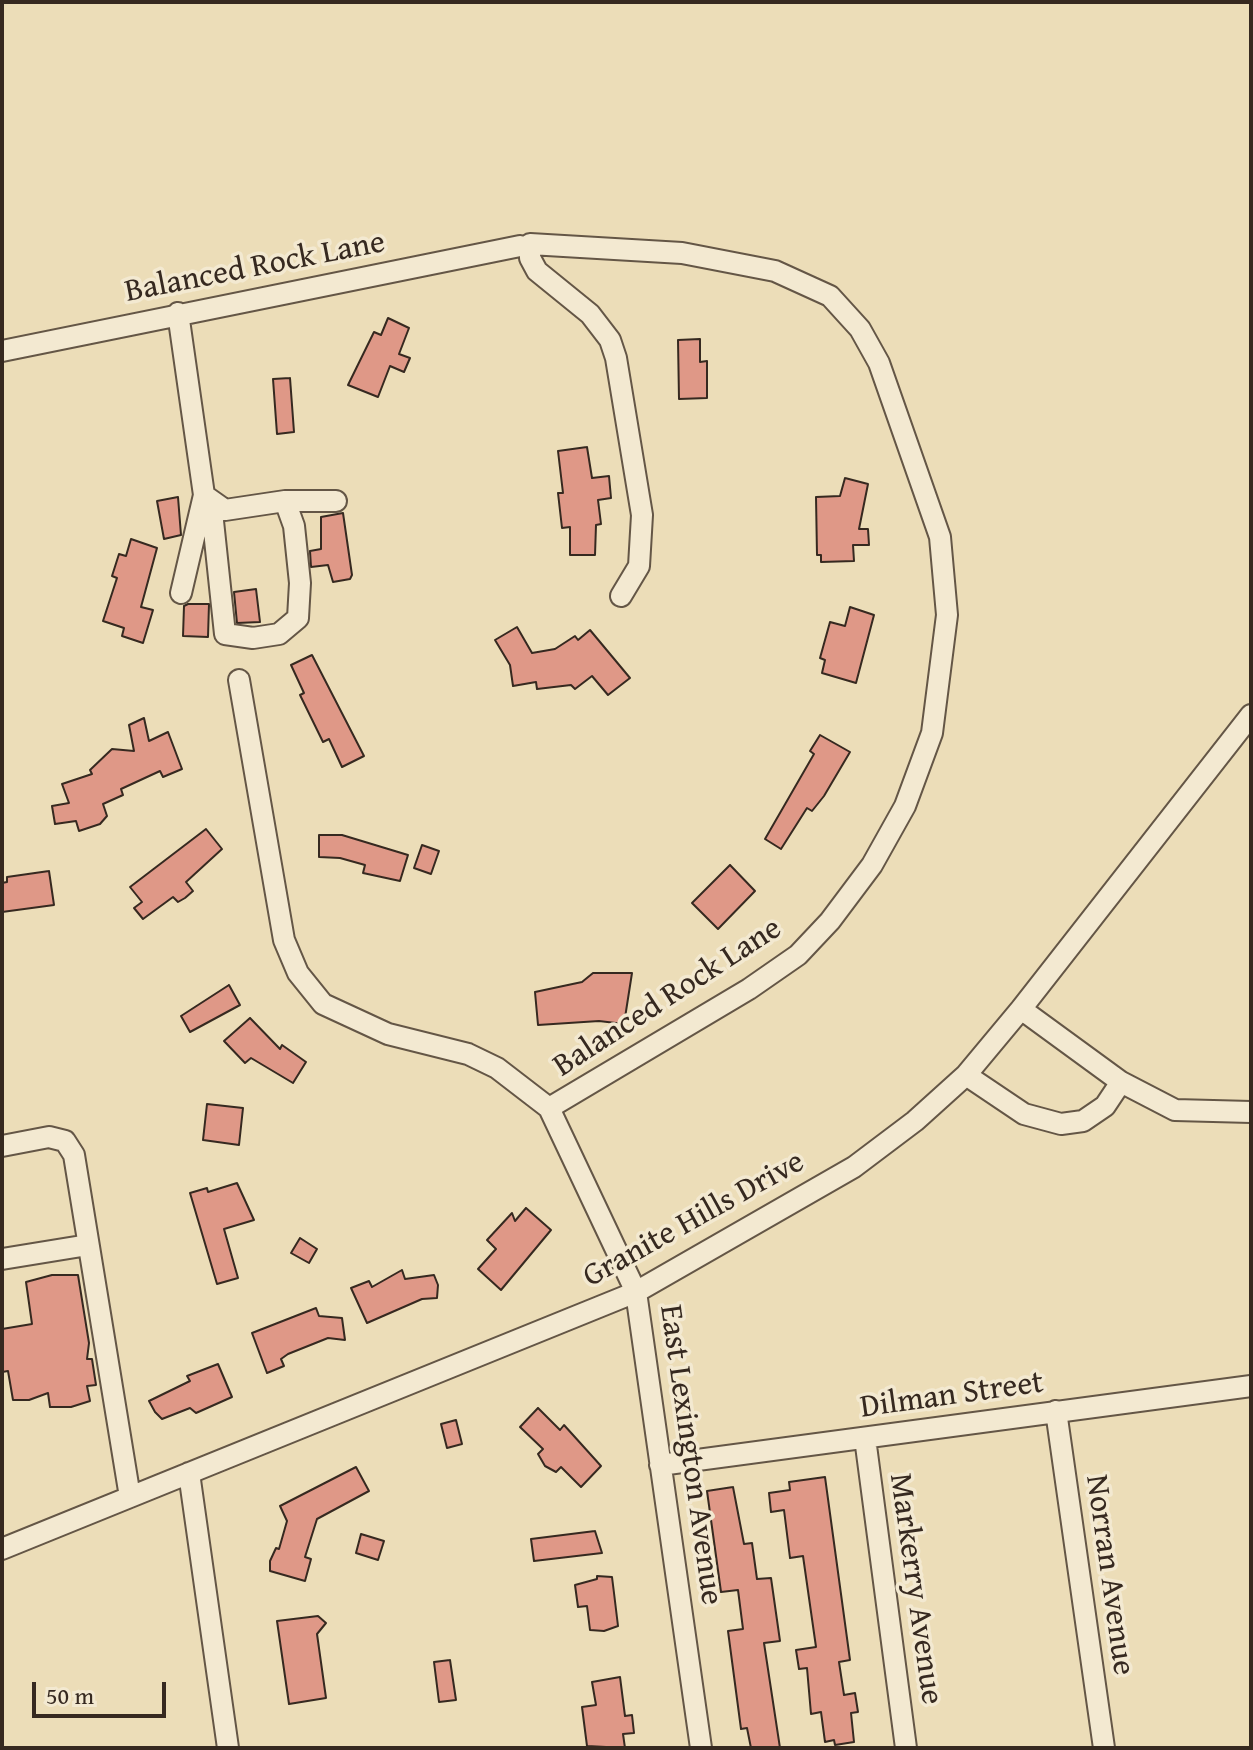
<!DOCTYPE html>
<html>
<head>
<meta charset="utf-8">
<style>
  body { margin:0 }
  #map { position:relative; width:1253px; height:1750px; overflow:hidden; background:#ecddb8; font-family:"Gentium Book Plus",serif }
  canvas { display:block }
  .frame { position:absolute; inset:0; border:4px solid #362920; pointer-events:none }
  .scale { position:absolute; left:32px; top:1682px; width:134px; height:36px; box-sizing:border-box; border:4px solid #362920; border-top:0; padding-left:10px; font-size:24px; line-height:28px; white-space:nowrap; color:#362920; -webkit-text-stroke:6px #f3e9d1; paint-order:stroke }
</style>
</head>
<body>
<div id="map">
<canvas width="1253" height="1750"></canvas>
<div class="frame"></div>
<div class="scale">50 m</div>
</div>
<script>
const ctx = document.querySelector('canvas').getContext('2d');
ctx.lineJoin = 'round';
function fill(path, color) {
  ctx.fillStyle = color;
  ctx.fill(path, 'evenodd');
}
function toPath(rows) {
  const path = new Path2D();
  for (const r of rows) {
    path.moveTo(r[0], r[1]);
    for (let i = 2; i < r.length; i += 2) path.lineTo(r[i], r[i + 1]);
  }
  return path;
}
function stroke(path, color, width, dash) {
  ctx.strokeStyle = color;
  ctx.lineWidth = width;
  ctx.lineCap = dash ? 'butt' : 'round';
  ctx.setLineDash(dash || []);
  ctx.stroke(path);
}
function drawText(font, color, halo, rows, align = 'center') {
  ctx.font = font + ' "Gentium Book Plus",serif';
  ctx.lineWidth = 7;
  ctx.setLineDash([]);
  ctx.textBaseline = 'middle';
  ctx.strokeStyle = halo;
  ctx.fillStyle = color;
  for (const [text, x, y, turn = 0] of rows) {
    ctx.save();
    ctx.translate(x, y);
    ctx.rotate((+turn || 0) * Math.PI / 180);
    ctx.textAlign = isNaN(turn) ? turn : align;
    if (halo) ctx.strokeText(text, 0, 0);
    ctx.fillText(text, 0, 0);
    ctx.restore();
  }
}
const building = toPath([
  [388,318,409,328,399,354,410,358,404,372,390,366,378,397,348,385,374,332,381,335,388,318],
  [700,339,700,362,707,361,707,398,679,399,678,340,700,339],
  [290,378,294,432,277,434,273,379,290,378],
  [587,447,592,478,609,476,611,498,598,500,601,524,596,525,595,555,570,555,570,527,562,528,558,493,563,493,558,451,587,447],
  [845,478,868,484,859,529,868,529,869,545,853,545,854,561,821,562,821,555,817,555,816,497,840,496,845,478],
  [178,497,181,535,164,539,157,501,178,497],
  [343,513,352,575,350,579,333,582,328,565,311,567,310,551,321,549,321,517,343,513],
  [131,539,157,548,141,607,153,610,143,643,122,636,124,628,103,621,117,578,112,576,119,554,126,556,131,539],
  [256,589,260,622,237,623,234,592,256,589],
  [188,604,209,604,208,637,183,636,184,606,188,604],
  [850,607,874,615,856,683,822,673,825,660,820,658,830,622,845,626,850,607],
  [517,627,532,653,555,649,575,636,578,640,590,630,630,678,608,695,592,676,575,689,571,685,537,689,536,682,513,686,510,665,495,640,517,627],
  [312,655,364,756,342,767,329,739,323,742,300,695,304,693,291,665,312,655],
  [144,718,149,741,168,732,182,769,163,777,160,771,121,789,123,795,103,804,107,816,100,824,79,831,76,821,55,824,52,806,69,803,62,784,92,774,90,770,112,749,134,751,129,725,144,718],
  [820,735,850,752,824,796,812,811,807,808,781,849,765,839,814,754,810,751,820,735],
  [206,829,222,849,186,882,193,891,185,898,178,902,173,897,143,919,134,908,142,902,130,887,206,829],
  [319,835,342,835,408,855,400,881,363,873,365,865,340,858,319,857,319,835],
  [422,845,439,851,431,874,414,868,422,845],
  [730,865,755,891,718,929,692,903,730,865],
  [49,871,54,905,2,912,2,883,7,882,7,877,49,871],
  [593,973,632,973,624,1024,599,1021,538,1025,535,992,582,982,593,973],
  [229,985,240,1005,190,1032,181,1016,229,985],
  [250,1018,280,1049,282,1045,306,1062,293,1083,251,1058,245,1063,224,1041,250,1018],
  [207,1104,243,1108,239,1145,203,1140,207,1104],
  [237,1183,254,1220,224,1229,238,1278,217,1284,190,1193,207,1188,208,1192,237,1183],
  [526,1208,551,1230,501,1290,478,1269,496,1249,487,1240,512,1213,515,1221,526,1208],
  [300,1238,317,1249,309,1263,291,1253,300,1238],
  [402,1270,405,1279,434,1275,438,1285,437,1298,422,1299,367,1323,351,1288,369,1281,372,1287,402,1270],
  [52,1275,78,1275,89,1343,87,1359,92,1359,96,1385,87,1386,90,1401,71,1407,50,1407,48,1393,29,1400,13,1400,8,1371,2,1372,2,1329,32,1324,26,1282,52,1275],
  [316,1308,319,1316,342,1318,345,1340,328,1338,288,1354,281,1359,284,1366,267,1373,252,1333,316,1308],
  [218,1364,232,1397,196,1413,190,1408,162,1419,155,1412,149,1401,190,1381,187,1376,218,1364],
  [538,1408,560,1430,564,1425,601,1466,581,1487,561,1467,556,1472,545,1466,538,1454,543,1449,520,1427,538,1408],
  [456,1420,462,1444,447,1448,441,1424,456,1420],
  [356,1467,369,1491,317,1519,305,1557,311,1559,305,1581,270,1571,270,1561,276,1548,279,1549,287,1521,280,1506,356,1467],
  [825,1477,850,1660,839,1662,844,1695,855,1693,858,1712,851,1713,854,1742,835,1745,834,1740,825,1742,821,1712,811,1714,807,1668,799,1669,796,1650,816,1647,803,1556,790,1558,784,1510,771,1512,769,1493,790,1490,789,1482,825,1477],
  [733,1487,744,1544,752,1543,757,1579,771,1578,780,1641,764,1643,780,1748,751,1748,747,1728,741,1729,728,1631,743,1629,738,1590,721,1592,707,1491,733,1487],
  [595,1531,602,1553,534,1561,531,1539,595,1531],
  [361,1534,384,1541,378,1560,356,1553,361,1534],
  [597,1576,612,1577,614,1593,618,1626,604,1631,590,1630,587,1606,578,1607,575,1585,597,1579,597,1576],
  [318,1616,326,1623,317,1634,326,1698,289,1704,277,1621,318,1616],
  [450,1660,456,1700,439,1702,434,1662,450,1660],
  [620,1677,625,1716,632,1715,634,1733,623,1734,625,1748,587,1746,582,1707,596,1705,592,1682,620,1677]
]);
fill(building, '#df9887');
stroke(building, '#362920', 2);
const minor = toPath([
  [178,313,204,495,181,593],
  [2,351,520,246],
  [208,498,225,510,285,501,336,501],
  [215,503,213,521,225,634,253,638,279,634,298,618,300,583,294,526,285,501],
  [239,680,284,940,298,973,323,1004,388,1034,468,1054,497,1068,549,1108,636,1292,701,1748],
  [1021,1009,1121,1082,1175,1110,1251,1112],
  [966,1075,1024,1114,1061,1124,1083,1121,1105,1106,1121,1082],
  [549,1108,749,989,798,955,830,921,872,865,905,806,932,733,947,615,940,537,879,363,860,329,830,296,775,271,682,253,530,244,530,258,537,271,590,314,610,340,616,358,642,515,639,566,621,596],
  [2,1146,49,1137,65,1141,74,1155,130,1497],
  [2,1259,88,1245],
  [1056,1411,1104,1748],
  [865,1438,906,1748],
  [660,1465,1251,1386],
  [189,1473,228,1748],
  [2,1549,636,1292,854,1167,915,1121,966,1075,1021,1009,1251,715]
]);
stroke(minor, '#645646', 24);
stroke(minor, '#f3e9d1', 20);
drawText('32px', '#362920', '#f3e9d1', [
  ["Balanced Rock Lane",255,268,-11],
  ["Balanced Rock Lane",668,998,-33],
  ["Granite Hills Drive",694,1220,-29],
  ["Dilman Street",952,1396,-8],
  ["East Lexington Avenue",690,1455,82],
  ["Norran Avenue",1109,1575,82],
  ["Markerry Avenue",915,1589,82]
]);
</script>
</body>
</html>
